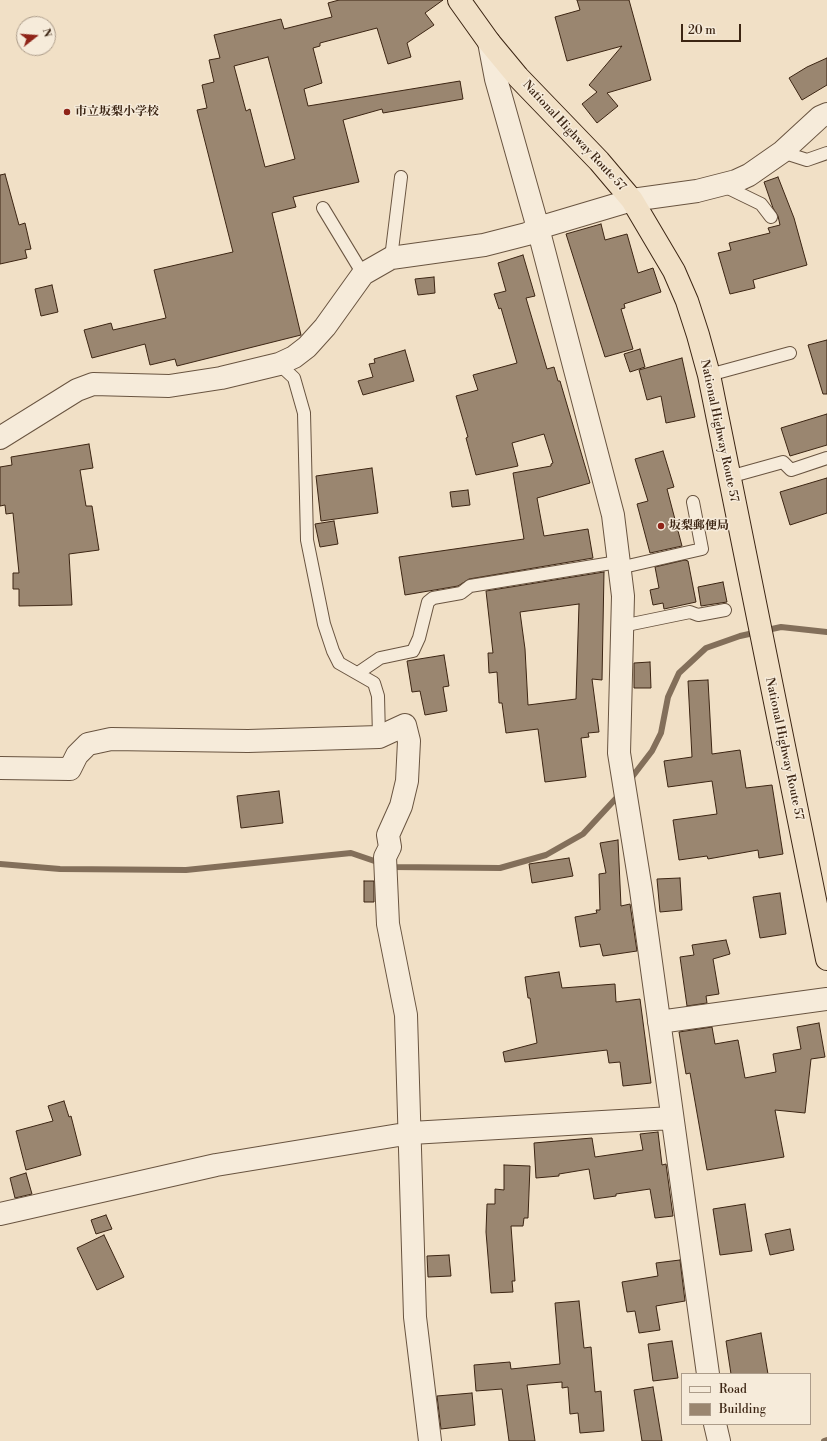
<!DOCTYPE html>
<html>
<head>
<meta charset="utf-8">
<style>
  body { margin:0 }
  #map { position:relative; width:827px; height:1441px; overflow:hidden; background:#f1e0c6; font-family:"Libre Bodoni",serif }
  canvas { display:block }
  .legend { position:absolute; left:681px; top:1373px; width:130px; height:52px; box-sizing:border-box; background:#f6ebda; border:1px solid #ac9c8a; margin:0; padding:5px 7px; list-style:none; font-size:12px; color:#3c2513 }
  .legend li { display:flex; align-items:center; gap:8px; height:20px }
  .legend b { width:20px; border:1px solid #ac9c8a }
  .north { position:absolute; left:16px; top:16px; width:40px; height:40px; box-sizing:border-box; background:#f6ebda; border:1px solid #ac9c8a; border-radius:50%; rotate:73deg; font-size:11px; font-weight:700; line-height:16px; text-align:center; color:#3c2513 }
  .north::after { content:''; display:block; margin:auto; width:14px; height:18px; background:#8f2418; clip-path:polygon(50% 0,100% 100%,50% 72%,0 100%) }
  .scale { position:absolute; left:681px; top:24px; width:60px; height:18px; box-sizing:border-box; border:2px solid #3c2513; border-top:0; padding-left:5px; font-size:12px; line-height:14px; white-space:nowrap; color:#3c2513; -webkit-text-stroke:3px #f6ebda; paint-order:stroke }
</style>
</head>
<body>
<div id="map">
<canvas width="827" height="1441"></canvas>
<ul class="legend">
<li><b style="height:5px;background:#f6ebda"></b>Road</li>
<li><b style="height:11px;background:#9a8670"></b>Building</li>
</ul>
<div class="north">N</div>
<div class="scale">20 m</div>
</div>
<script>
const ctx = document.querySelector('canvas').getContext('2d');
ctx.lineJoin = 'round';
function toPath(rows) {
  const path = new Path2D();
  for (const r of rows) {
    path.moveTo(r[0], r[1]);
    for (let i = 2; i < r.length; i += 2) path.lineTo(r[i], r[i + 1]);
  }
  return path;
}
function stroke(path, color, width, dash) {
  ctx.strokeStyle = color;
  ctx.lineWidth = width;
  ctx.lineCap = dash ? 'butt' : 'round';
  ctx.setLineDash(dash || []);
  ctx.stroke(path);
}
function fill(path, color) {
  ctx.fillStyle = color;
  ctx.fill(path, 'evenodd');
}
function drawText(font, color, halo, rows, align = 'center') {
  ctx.font = font + ' "Libre Bodoni","Noto Serif JP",serif';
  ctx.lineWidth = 3;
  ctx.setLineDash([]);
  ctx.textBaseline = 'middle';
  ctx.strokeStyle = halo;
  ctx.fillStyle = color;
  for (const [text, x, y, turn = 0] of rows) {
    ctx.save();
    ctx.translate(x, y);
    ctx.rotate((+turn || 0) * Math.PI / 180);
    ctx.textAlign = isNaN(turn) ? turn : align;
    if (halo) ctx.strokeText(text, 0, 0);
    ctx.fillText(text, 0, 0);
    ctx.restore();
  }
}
stroke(toPath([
  [629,781,652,751,661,733,668,697,679,673,706,648,740,636,781,627,827,632],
  [0,864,60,869,186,870,351,853,392,867,500,868,546,855,583,834,620,794],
  [824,1441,827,1440]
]), '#836f5a', 6);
const building = toPath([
  [339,0,443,0,425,13,434,25,407,43,411,57,388,64,377,28,320,43,320,46,313,48,322,83,304,89,308,106,460,81,463,99,383,113,382,109,343,120,359,182,293,197,296,207,272,213,301,335,177,366,175,359,150,365,145,344,92,358,84,330,111,323,113,330,166,318,154,270,233,252,197,110,207,108,202,85,214,82,209,60,220,58,214,35,281,19,284,29,332,17,328,3,339,0],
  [268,57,295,159,265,167,250,109,246,111,234,66,268,57],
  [577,0,629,0,651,80,607,93,618,106,597,123,582,104,597,92,589,85,622,46,567,61,555,17,580,10,577,0],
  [827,58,827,85,802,100,789,78,807,67,827,58],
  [5,174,19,225,25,223,31,249,25,250,27,258,0,264,0,175,5,174],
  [778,177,794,218,807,265,753,280,755,288,730,294,718,253,731,250,729,243,770,233,768,228,780,225,778,216,773,208,764,182,778,177],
  [601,224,605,240,627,234,638,273,653,268,661,292,624,304,625,308,621,309,633,349,605,357,566,234,601,224],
  [523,255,535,296,526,298,547,369,554,367,558,381,560,381,590,483,537,498,544,536,588,529,593,558,469,579,458,586,405,595,399,557,524,539,513,473,551,466,551,464,553,463,544,434,512,443,518,466,476,475,466,438,468,437,456,396,478,390,473,375,517,363,501,308,499,309,494,294,506,291,498,263,523,255],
  [434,277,435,293,418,295,415,279,434,277],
  [52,285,58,312,41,316,35,289,52,285],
  [827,340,827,394,823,394,808,345,827,340],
  [640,349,645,367,630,372,624,354,640,349],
  [405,350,414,381,363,395,358,381,373,377,369,364,375,363,374,359,405,350],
  [682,358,695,417,666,423,661,396,647,400,639,370,682,358],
  [827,414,827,445,790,456,781,428,827,414],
  [89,444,93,468,80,470,86,506,92,506,99,550,69,554,72,605,19,606,19,589,13,589,13,573,19,573,13,513,6,514,5,505,0,506,0,467,12,465,11,457,89,444],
  [663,451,674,487,667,489,682,546,650,553,637,504,648,501,635,459,663,451],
  [372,468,378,513,321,521,316,476,372,468],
  [827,478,827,513,790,525,780,492,827,478],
  [468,490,470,505,452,507,450,492,468,490],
  [334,521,338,544,320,547,315,524,334,521],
  [685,560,688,561,696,602,664,609,663,603,653,605,650,590,659,588,655,567,685,560],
  [604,572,602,680,592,679,599,732,588,733,589,737,581,738,586,777,545,782,538,729,506,733,502,703,499,703,497,672,489,673,488,653,493,653,486,591,604,572],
  [579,604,576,699,528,705,525,649,520,612,579,604],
  [723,582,727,602,701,606,698,587,723,582],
  [444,655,449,686,443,687,447,711,425,715,420,691,412,692,407,661,444,655],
  [650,662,651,688,634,688,634,663,650,662],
  [708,680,712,754,740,750,746,788,772,785,783,854,759,858,758,850,708,859,707,856,679,860,673,820,717,814,712,781,668,787,664,761,692,757,688,681,708,680],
  [279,791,283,823,241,828,237,796,279,791],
  [618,840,621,906,630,904,637,951,603,956,600,944,580,947,575,917,597,913,596,910,600,910,599,874,606,873,600,843,618,840],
  [569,858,573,876,532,883,529,864,569,858],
  [680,878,682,910,660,912,657,879,680,878],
  [364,881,374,881,374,902,364,902,364,881],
  [780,893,786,934,760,938,753,897,780,893],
  [726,940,730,954,713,959,719,994,706,996,707,1003,687,1006,680,957,694,955,692,945,726,940],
  [559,972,562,988,615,984,616,1002,640,999,651,1083,623,1086,620,1062,609,1063,607,1050,505,1062,503,1052,537,1043,530,998,528,998,525,977,559,972],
  [819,1023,825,1057,811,1059,805,1113,775,1110,784,1157,707,1170,690,1073,686,1074,679,1032,712,1027,715,1044,738,1040,745,1078,776,1072,773,1054,801,1049,797,1027,819,1023],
  [64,1101,69,1117,71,1116,81,1155,26,1170,16,1131,53,1121,48,1106,64,1101],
  [658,1132,662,1165,666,1164,673,1216,655,1218,650,1189,616,1194,616,1196,594,1199,589,1169,559,1174,559,1176,536,1178,534,1143,592,1138,595,1157,643,1150,640,1134,658,1132],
  [504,1165,530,1166,528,1218,524,1218,523,1226,511,1226,515,1281,512,1281,513,1292,491,1293,486,1232,487,1204,495,1204,495,1189,504,1190,504,1165],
  [26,1173,32,1194,15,1198,10,1178,26,1173],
  [745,1204,752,1251,720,1255,713,1209,745,1204],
  [106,1215,112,1229,96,1234,91,1220,106,1215],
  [790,1229,794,1250,770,1255,765,1234,790,1229],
  [104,1235,124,1277,97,1290,77,1248,104,1235],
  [449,1255,451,1276,428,1277,427,1256,449,1255],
  [680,1260,685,1301,656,1306,660,1330,639,1333,635,1311,627,1312,622,1282,658,1276,656,1263,680,1260],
  [579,1301,584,1348,591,1347,595,1392,601,1391,604,1431,580,1433,578,1413,570,1414,568,1387,562,1388,562,1382,527,1385,535,1441,509,1441,502,1389,476,1391,474,1365,510,1362,511,1369,560,1364,555,1303,579,1301],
  [761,1333,768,1374,731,1374,726,1341,761,1333],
  [672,1341,678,1378,653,1381,648,1344,672,1341],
  [653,1387,662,1441,642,1441,634,1390,653,1387],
  [472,1393,475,1425,441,1429,437,1396,472,1393]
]);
fill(building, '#9a8670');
stroke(building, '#3c2513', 1);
const lane = toPath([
  [782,152,807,160,827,153],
  [722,185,761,204,771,217],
  [323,208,363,274],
  [391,258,401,177],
  [279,364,294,378,304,413,307,540,324,624,333,651,339,663,374,683,378,696,379,737],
  [709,375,790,353],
  [729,477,783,462,791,470,827,458],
  [619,568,702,549,693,502],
  [622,626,690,612,698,615,725,610],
  [358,673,380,658,413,651,419,638,428,602,433,598,461,593,470,586,618,562]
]);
const street = toPath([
  [489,42,496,79,538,228,613,515,623,596,619,753,641,890,708,1374],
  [0,438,77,390,93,384,169,386,221,378,279,364,294,357,307,347,325,327,363,274,391,258,484,245,527,234,538,228,632,200,697,191,736,181,749,175,782,152,820,117,827,114],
  [0,768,70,769,77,755,88,744,111,739,248,741,379,737,405,725,409,741,407,781,401,806,388,835,390,847,385,857,388,924,406,1015,415,1317,430,1441],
  [659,1022,827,999],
  [0,1214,216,1165,411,1133,672,1118],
  [715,1424,719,1441]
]);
const highway = toPath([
  [459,0,489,42,518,77,599,161,632,200,674,271,687,301,698,335,709,375,827,959]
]);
stroke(lane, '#695440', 14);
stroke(street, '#695440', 24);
stroke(highway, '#3c2513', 24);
stroke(lane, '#f6ebda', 12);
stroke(street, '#f6ebda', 22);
stroke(highway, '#f1e0c6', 22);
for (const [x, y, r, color] of [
  [67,112,4,"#8f2418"],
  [661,526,4,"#8f2418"]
]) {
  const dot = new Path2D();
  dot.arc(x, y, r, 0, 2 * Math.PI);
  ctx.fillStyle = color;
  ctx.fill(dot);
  stroke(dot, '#f6ebda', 1.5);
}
drawText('bold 12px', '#3c2513', '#f6ebda', [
  ["市立坂梨小学校",75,112],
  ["坂梨郵便局",669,526]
], 'left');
drawText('12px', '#3c2513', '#f6ebda', [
  ["National Highway Route 57",574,136,47],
  ["National Highway Route 57",719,431,78],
  ["National Highway Route 57",784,749,78]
]);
</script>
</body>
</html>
